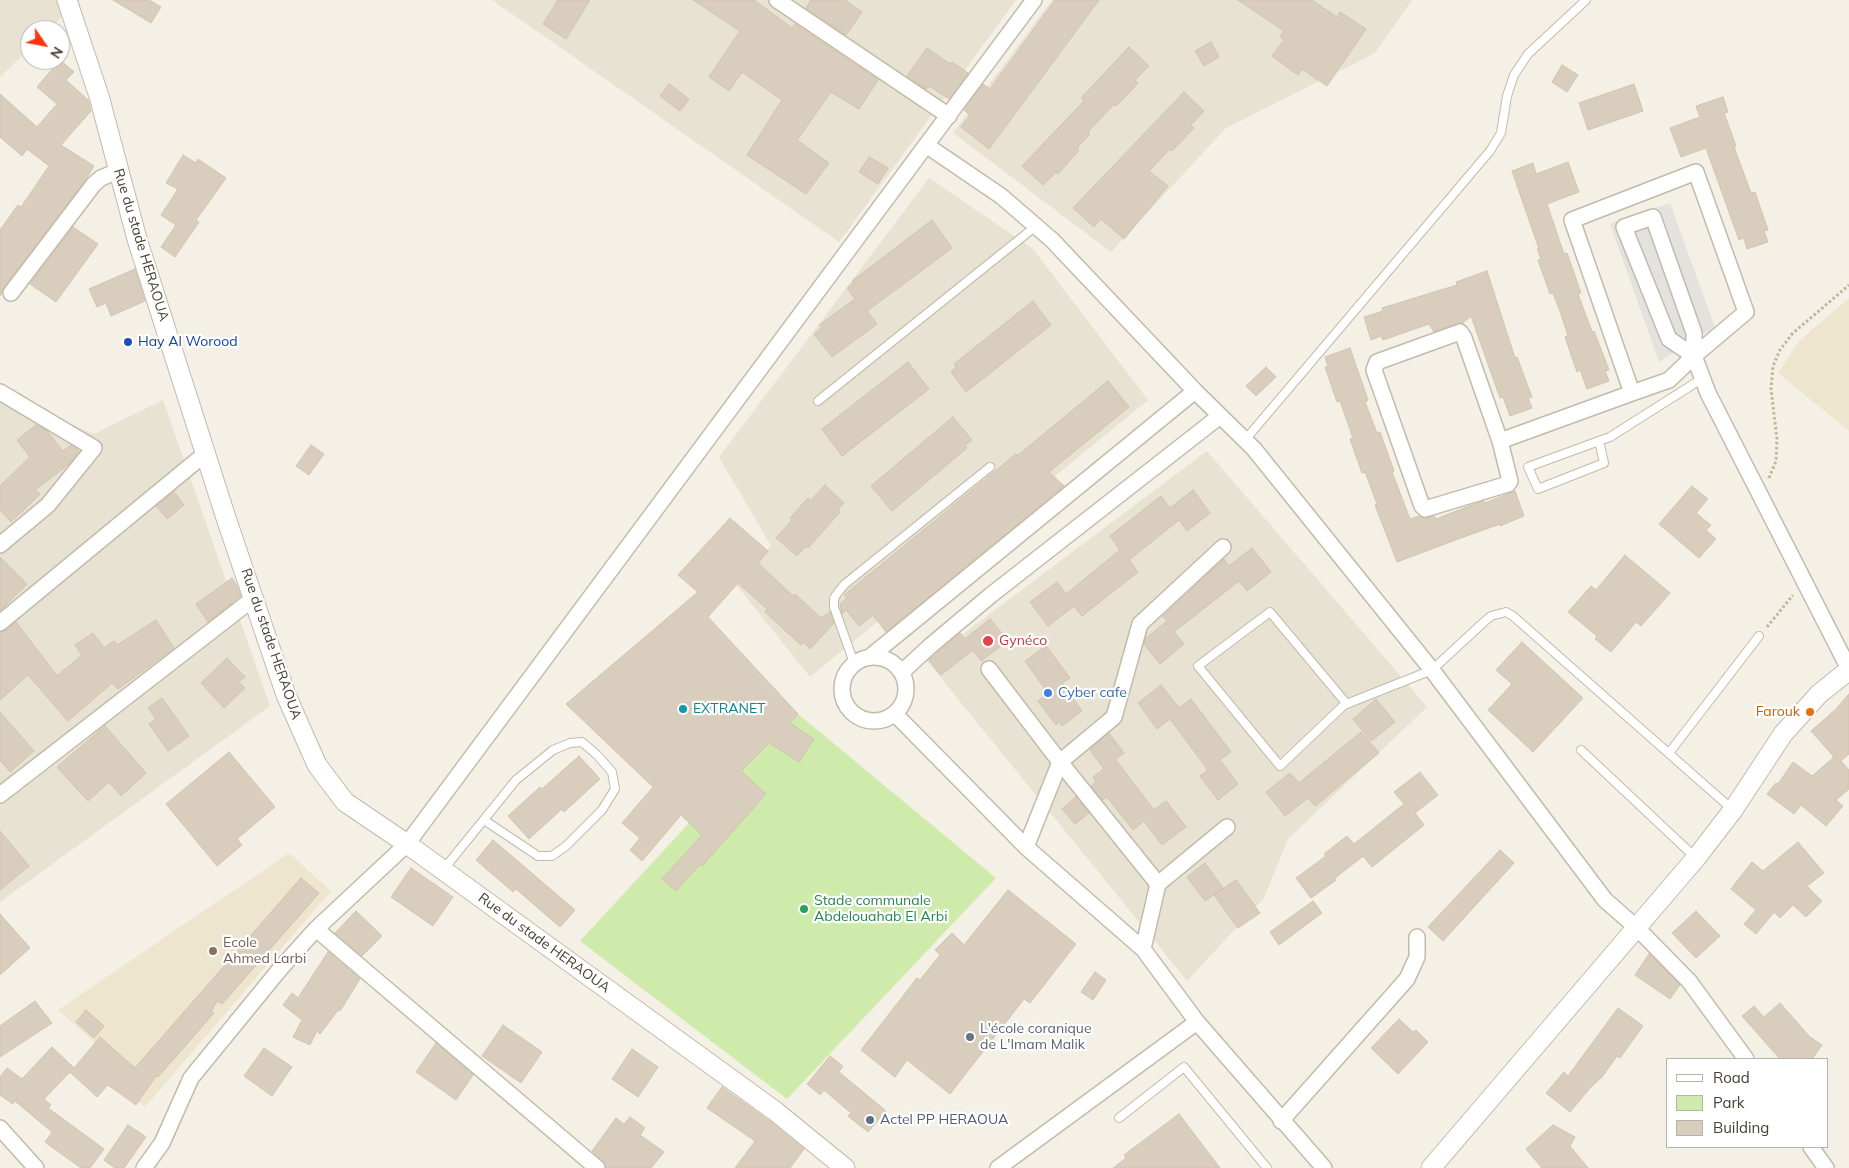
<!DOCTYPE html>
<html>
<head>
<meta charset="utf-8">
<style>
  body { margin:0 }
  #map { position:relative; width:1849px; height:1168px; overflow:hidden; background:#f4f0e5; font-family:Mulish,sans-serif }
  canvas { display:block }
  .legend { position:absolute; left:1666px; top:1058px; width:162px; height:90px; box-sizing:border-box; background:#fff; border:1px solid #b5b3ae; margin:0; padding:6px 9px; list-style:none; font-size:15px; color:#474034 }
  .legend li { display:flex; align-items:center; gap:10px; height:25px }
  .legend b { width:25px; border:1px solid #b5b3ae }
  .north { position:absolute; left:20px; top:20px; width:50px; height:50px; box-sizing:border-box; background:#fff; border:1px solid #b5b3ae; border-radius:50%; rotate:123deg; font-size:14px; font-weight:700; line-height:20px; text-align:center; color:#474034 }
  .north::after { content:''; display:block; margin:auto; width:18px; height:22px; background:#ff3511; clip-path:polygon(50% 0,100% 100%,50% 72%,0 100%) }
</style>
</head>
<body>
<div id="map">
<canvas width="1849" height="1168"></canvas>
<ul class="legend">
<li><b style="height:6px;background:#fff"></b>Road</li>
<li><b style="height:14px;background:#ceebab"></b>Park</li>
<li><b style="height:14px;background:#d9cebd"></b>Building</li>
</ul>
<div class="north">N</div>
</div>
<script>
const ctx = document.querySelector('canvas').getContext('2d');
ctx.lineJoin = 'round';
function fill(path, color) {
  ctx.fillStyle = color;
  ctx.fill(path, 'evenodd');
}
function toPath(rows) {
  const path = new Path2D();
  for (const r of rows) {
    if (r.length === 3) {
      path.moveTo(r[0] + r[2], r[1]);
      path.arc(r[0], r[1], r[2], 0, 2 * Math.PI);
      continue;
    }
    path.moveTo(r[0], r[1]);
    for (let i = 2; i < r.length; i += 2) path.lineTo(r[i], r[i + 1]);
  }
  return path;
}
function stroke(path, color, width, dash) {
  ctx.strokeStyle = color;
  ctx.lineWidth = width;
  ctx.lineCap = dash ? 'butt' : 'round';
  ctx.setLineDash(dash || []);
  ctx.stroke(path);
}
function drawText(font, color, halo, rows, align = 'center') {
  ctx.font = font + ' Mulish,sans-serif';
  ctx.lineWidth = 4.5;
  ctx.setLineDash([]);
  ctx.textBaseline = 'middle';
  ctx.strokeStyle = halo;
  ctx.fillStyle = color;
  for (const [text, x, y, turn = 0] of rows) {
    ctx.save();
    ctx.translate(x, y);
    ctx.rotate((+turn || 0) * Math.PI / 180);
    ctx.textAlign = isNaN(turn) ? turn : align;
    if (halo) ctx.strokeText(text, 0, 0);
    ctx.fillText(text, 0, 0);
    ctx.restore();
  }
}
fill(toPath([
  [0,0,80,0,48,30,30,30,30,48,0,77],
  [492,0,1016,0,839,242],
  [1052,0,1412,0,1375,53,1226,128,1111,252,953,133],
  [929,178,1033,249,1148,400,810,677,734,582,771,546,719,457],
  [0,394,94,434,163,400,270,706,0,902],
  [1207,451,1427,707,1288,839,1264,898,1187,981,927,661]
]), '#e8e2d3');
fill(toPath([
  [1849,298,1849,431,1778,373,1799,341],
  [289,853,331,891,145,1107,123,1088,133,1076,58,1010]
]), '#eee5ce');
fill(toPath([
  [798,714,996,878,787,1099,580,941,689,823]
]), '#ceebab');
fill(toPath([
  [1670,203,1715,327,1659,362,1610,224]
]), '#e4e2de');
const building = toPath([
  [113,0,149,0,161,7,151,23,113,0],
  [558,0,590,0,566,39,543,24,558,0],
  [693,0,754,0,792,28,795,24,878,80,859,109,831,92,797,140,829,163,806,194,747,155,782,100,742,72,729,91,709,77,740,31,693,0],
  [811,0,845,0,862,12,846,35,806,8,811,0],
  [1055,0,1099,0,989,149,961,127,970,115,964,110,983,84,990,89,1055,0],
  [1238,0,1312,0,1337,17,1340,12,1366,29,1327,86,1302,69,1298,75,1272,56,1284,40,1280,37,1284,31,1238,0],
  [1211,42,1219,57,1204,66,1195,51,1211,42],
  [1129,47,1149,66,1135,80,1138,83,1126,96,1116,106,1114,104,1088,132,1090,134,1077,148,1079,150,1058,174,1056,172,1043,185,1022,166,1084,101,1081,98,1129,47],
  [927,48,950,64,952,62,968,73,949,99,929,86,926,89,907,76,927,48],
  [60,60,74,72,66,80,88,100,91,111,61,145,94,166,84,182,4,287,0,296,0,230,18,205,21,207,49,166,27,149,22,156,0,137,0,94,37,127,57,104,37,87,60,60],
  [1562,65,1578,75,1567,92,1552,82,1562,65],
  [669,84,689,99,680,111,660,96,669,84],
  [1634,84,1643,111,1588,130,1579,103,1634,84],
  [1184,92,1204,111,1191,125,1194,128,1172,151,1170,149,1149,171,1168,186,1124,239,1101,219,1094,227,1073,208,1184,92],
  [1723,97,1728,112,1724,113,1736,146,1734,147,1751,193,1755,192,1768,230,1764,231,1768,242,1747,249,1744,238,1739,240,1706,148,1681,157,1670,128,1700,117,1696,106,1723,97],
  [183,155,196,163,198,159,226,178,196,220,199,222,175,257,161,247,176,225,161,215,178,189,166,183,183,155],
  [869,157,888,168,878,184,859,172,869,157],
  [1568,162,1579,192,1547,204,1564,254,1567,253,1581,293,1578,294,1592,332,1594,331,1609,370,1605,371,1609,381,1587,389,1580,370,1577,372,1565,337,1568,336,1561,314,1553,293,1550,294,1538,260,1541,259,1537,249,1539,249,1512,171,1533,163,1536,174,1568,162],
  [932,220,952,248,867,311,877,324,832,357,814,334,822,328,819,325,855,299,847,288,854,282,852,281,932,220],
  [73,227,98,244,56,302,30,284,73,227],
  [135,269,145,301,111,316,106,303,97,307,89,289,135,269],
  [1487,271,1515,358,1517,357,1532,397,1528,398,1532,408,1510,416,1503,397,1500,398,1471,316,1463,323,1457,323,1434,332,1429,324,1383,340,1381,336,1371,340,1364,317,1383,311,1382,308,1457,285,1456,282,1487,271],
  [1033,301,1051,325,966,392,951,372,956,367,954,364,1033,301],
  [1350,348,1368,400,1365,402,1377,433,1380,432,1394,471,1392,472,1410,519,1419,516,1423,518,1434,516,1436,519,1469,506,1484,501,1485,503,1515,491,1524,516,1500,526,1500,524,1461,538,1397,562,1375,505,1377,504,1365,472,1362,473,1350,439,1353,438,1340,401,1337,402,1325,367,1328,367,1325,357,1350,348],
  [908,362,929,389,842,456,822,429,908,362],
  [1266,367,1276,377,1256,396,1246,386,1266,367],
  [1108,381,1129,407,1049,472,1064,486,886,632,873,615,859,626,846,610,842,614,840,604,847,598,844,595,1016,454,1017,456,1108,381],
  [953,417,972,440,965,445,967,448,892,511,871,486,953,417],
  [36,425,47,431,63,451,71,445,79,451,69,464,35,490,40,494,11,522,0,510,0,486,30,457,17,440,36,425],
  [311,445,324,454,309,475,296,466,311,445],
  [825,485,844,503,838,510,840,512,808,548,806,546,797,556,776,538,792,520,790,518,808,498,810,501,825,485],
  [1692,486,1708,499,1696,513,1711,525,1706,530,1716,539,1699,558,1659,524,1692,486],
  [1193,490,1210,513,1187,531,1179,520,1129,560,1138,572,1082,616,1074,606,1048,626,1030,602,1057,582,1066,594,1120,550,1110,536,1161,496,1170,508,1193,490],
  [174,492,184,505,167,519,156,506,174,492],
  [730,518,768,551,758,563,793,596,795,594,821,618,830,612,834,623,810,649,803,642,801,645,765,612,767,609,738,583,708,617,798,714,790,723,814,739,799,762,769,743,741,771,766,794,702,866,700,864,676,891,662,879,702,835,681,815,642,861,630,850,640,838,622,823,653,787,566,704,698,592,678,575,730,518],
  [1252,548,1271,572,1247,591,1239,581,1175,631,1163,616,1224,559,1229,566,1252,548],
  [1625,555,1670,593,1641,626,1636,622,1611,652,1595,639,1597,636,1568,612,1591,586,1596,590,1625,555],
  [0,557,27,584,0,611,0,557],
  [232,578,236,584,241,596,208,622,196,604,232,578],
  [990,619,1005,637,1002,639,1005,643,981,661,973,650,941,675,929,660,960,633,965,639,990,619],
  [156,620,174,648,118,689,112,683,68,721,28,675,0,700,0,632,6,630,16,622,57,676,82,655,75,645,93,633,104,648,114,641,117,645,156,620],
  [1166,622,1184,644,1160,664,1144,644,1146,638,1166,622],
  [1522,642,1583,698,1533,752,1488,710,1512,684,1496,670,1522,642],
  [1046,646,1070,678,1062,683,1082,711,1062,726,1059,722,1056,725,1038,701,1048,693,1025,661,1046,646],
  [227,658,245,677,239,682,245,688,224,708,201,683,227,658],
  [1161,685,1179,708,1191,699,1231,752,1220,760,1238,784,1218,800,1200,776,1208,770,1170,719,1157,729,1138,703,1161,685],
  [1849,694,1849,754,1841,761,1849,770,1849,789,1836,800,1843,806,1826,826,1801,805,1794,814,1767,794,1776,783,1778,784,1793,762,1812,776,1834,757,1811,731,1835,710,1849,694],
  [162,698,189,736,168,751,149,724,156,719,148,708,162,698],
  [1376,699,1395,722,1371,741,1353,719,1376,699],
  [0,712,34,751,10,772,0,760,0,712],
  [105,726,146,773,121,796,109,782,88,801,57,767,105,726],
  [1361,732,1379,753,1315,806,1308,798,1285,816,1266,792,1290,773,1299,783,1361,732],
  [1109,733,1124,753,1115,759,1154,810,1166,801,1186,827,1162,845,1144,821,1133,830,1107,797,1103,800,1091,786,1096,782,1093,777,1104,769,1090,750,1109,733],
  [229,752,275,807,237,839,242,845,217,866,166,804,229,752],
  [579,756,600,779,564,812,562,809,529,839,508,816,540,787,542,789,579,756],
  [1420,772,1438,795,1415,813,1424,825,1372,867,1363,856,1334,879,1336,880,1311,898,1296,878,1326,856,1324,854,1347,836,1354,844,1404,804,1394,792,1420,772],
  [1076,797,1089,813,1075,824,1062,809,1076,797],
  [0,831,29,866,0,890,0,831],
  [493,840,575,910,560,927,516,889,513,892,476,860,493,840],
  [1798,842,1824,873,1807,886,1822,901,1806,917,1793,905,1780,918,1774,912,1756,934,1744,924,1756,910,1731,889,1752,862,1763,871,1798,842],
  [1500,850,1514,863,1443,941,1428,927,1500,850],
  [1205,863,1223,888,1205,901,1187,877,1205,863],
  [411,868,453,897,433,926,391,897,411,868],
  [301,878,319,893,222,1004,217,1001,211,1011,214,1013,158,1077,156,1076,136,1105,108,1085,97,1097,70,1072,44,1099,51,1105,48,1108,104,1149,90,1168,81,1168,45,1142,52,1132,15,1101,13,1104,0,1095,0,1077,7,1068,22,1079,52,1047,74,1068,100,1037,135,1068,301,878],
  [1236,880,1260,913,1238,928,1214,895,1236,880],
  [1008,890,1076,944,1030,1003,1024,999,950,1094,907,1060,895,1077,861,1050,917,978,920,980,940,955,935,950,952,933,964,945,1008,890],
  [1313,901,1322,913,1279,945,1270,932,1313,901],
  [356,911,382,936,362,956,335,933,356,911],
  [1696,911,1720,936,1696,958,1672,933,1696,911],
  [0,914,30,948,0,975,0,914],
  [328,952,360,979,340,1011,338,1010,320,1034,317,1031,310,1045,293,1037,302,1020,283,1005,292,993,298,998,328,952],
  [1649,954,1680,985,1670,999,1635,975,1649,954],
  [1095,972,1106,980,1093,1000,1081,992,1095,972],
  [35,1001,52,1023,0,1057,0,1026,35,1001],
  [1780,1003,1810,1037,1822,1045,1812,1059,1780,1059,1742,1016,1754,1006,1764,1017,1780,1003],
  [1618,1008,1643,1026,1620,1058,1617,1056,1602,1077,1591,1087,1570,1112,1546,1093,1564,1072,1568,1076,1618,1008],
  [86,1010,104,1026,94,1038,76,1022,86,1010],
  [1399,1019,1413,1032,1416,1030,1428,1042,1398,1074,1371,1048,1399,1019],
  [503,1025,542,1052,521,1083,482,1056,503,1025],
  [436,1043,473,1075,456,1100,416,1072,436,1043],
  [264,1048,292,1067,272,1096,244,1076,264,1048],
  [632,1049,658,1067,638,1097,612,1079,632,1049],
  [830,1056,843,1066,839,1072,886,1111,868,1132,848,1116,851,1113,824,1090,820,1095,807,1084,830,1056],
  [722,1087,768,1120,804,1149,790,1168,735,1168,755,1141,707,1108,722,1087],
  [1179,1114,1220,1168,1113,1168,1126,1158,1124,1155,1179,1114],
  [630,1117,645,1128,640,1135,664,1152,651,1168,606,1168,603,1161,592,1151,616,1118,624,1124,630,1117],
  [128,1125,146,1137,124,1168,115,1168,104,1160,128,1125],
  [1553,1125,1575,1137,1570,1146,1588,1168,1542,1168,1526,1149,1553,1125]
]);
fill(building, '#d9cebd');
stroke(building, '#d2c3ad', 1);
const service = toPath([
  [818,401,1036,226],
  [1245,440,1490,151,1501,133,1507,96,1514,75,1528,54,1586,0],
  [1599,441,1604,463,1538,489,1528,467,1599,441,1610,437,1703,378],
  [854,663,834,607,834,598,839,591,845,584,990,467],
  [1346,703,1270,612,1198,666,1280,766,1344,705,1432,670,1485,621,1491,616,1506,612,1513,616,1733,810],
  [1581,750,1696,858],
  [1669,753,1759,636],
  [443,870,516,780,553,750,570,743,582,742,597,755,612,772,615,789,602,810,566,846,552,856,538,856,484,820],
  [1119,1118,1184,1067,1267,1168]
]);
const minor = toPath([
  [777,0,949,116],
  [926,145,1001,196,1052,240,1195,391,1254,449,1432,670,1605,900,1637,928,1689,981,1746,1059],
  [11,293,94,184,101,178,118,171],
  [1460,332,1464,338,1500,441,1510,481,1508,484,1425,509,1422,506,1374,370,1377,362,1460,332],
  [0,392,94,448,48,505,0,545],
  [1632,393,1669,380,1694,356,1694,333,1653,217,1624,227,1669,339,1694,356],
  [1500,441,1632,393,1572,220,1696,172,1746,312,1694,356,1708,393,1849,669],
  [1223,547,1140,624,1114,717,1060,762,1026,847,1143,949,1197,1022,1324,1168],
  [0,623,206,453],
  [871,656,1195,391],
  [874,689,32],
  [989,669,1060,762,1158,884,1143,949],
  [902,672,929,647,991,595,1220,416],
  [895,714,1026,847],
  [0,795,254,598],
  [1158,884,1227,827],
  [316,929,597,1168],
  [1281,1121,1407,979,1417,957,1417,937],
  [0,1128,36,1168],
  [1811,1147,1826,1168],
  [144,1168,162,1143,191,1078,280,969,316,929,407,844,1034,0],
  [998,1168,1197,1022]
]);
const tertiary = toPath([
  [67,0,99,96,137,239,226,518,286,695,317,765,345,802,407,844,775,1111,845,1168],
  [1431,1168,1696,858,1733,810,1783,734,1819,694,1849,670]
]);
stroke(service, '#c3baaa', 10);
stroke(minor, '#c3baaa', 18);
stroke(tertiary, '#c3baaa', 21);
stroke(toPath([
  [1769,478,1776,461,1777,439,1771,389,1773,366,1780,350,1792,334,1849,285],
  [1767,627,1793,595]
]), '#c3b398', 3, [2.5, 2.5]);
stroke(service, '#fff', 8);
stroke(minor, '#fff', 15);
stroke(tertiary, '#fff', 19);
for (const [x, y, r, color] of [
  [128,342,5,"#1a4fb4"],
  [988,641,6,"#e0444e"],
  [1048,693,5,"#3f7fe0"],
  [683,709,5,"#0f9aa8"],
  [1810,712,5,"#e8710a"],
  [804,909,5,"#2e9e5b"],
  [213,951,5,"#8d6e63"],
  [970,1037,5,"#6b7280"],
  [870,1120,5,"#5c6f8a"]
]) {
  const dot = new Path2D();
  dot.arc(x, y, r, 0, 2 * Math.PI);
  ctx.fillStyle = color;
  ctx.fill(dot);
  stroke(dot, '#fff', 2);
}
drawText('14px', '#474034', '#fff', [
  ["Rue du stade HERAOUA",141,245,73],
  ["Rue du stade HERAOUA",271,644,71],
  ["Rue du stade HERAOUA",544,943,36]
]);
drawText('14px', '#164399', '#fff', [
  ["Hay Al Worood",138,342]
], 'left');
drawText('14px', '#be3a42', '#fff', [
  ["Gynéco",999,641]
], 'left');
drawText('14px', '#366cbe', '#fff', [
  ["Cyber cafe",1058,693]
], 'left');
drawText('14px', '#0d838f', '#fff', [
  ["EXTRANET",693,709]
], 'left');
drawText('14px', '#c56008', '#fff', [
  ["Farouk",1800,712]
], 'right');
drawText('14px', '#27864d', '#fff', [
  ["Stade communale",814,901],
  ["Abdelouahab El Arbi",814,917]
], 'left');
drawText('14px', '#785e54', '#fff', [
  ["Ecole",223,943],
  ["Ahmed Larbi",223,959]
], 'left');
drawText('14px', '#5b616d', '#fff', [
  ["L'école coranique",980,1029],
  ["de L'Imam Malik",980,1045]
], 'left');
drawText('14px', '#4e5e75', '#fff', [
  ["Actel PP HERAOUA",880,1120]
], 'left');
</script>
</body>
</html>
